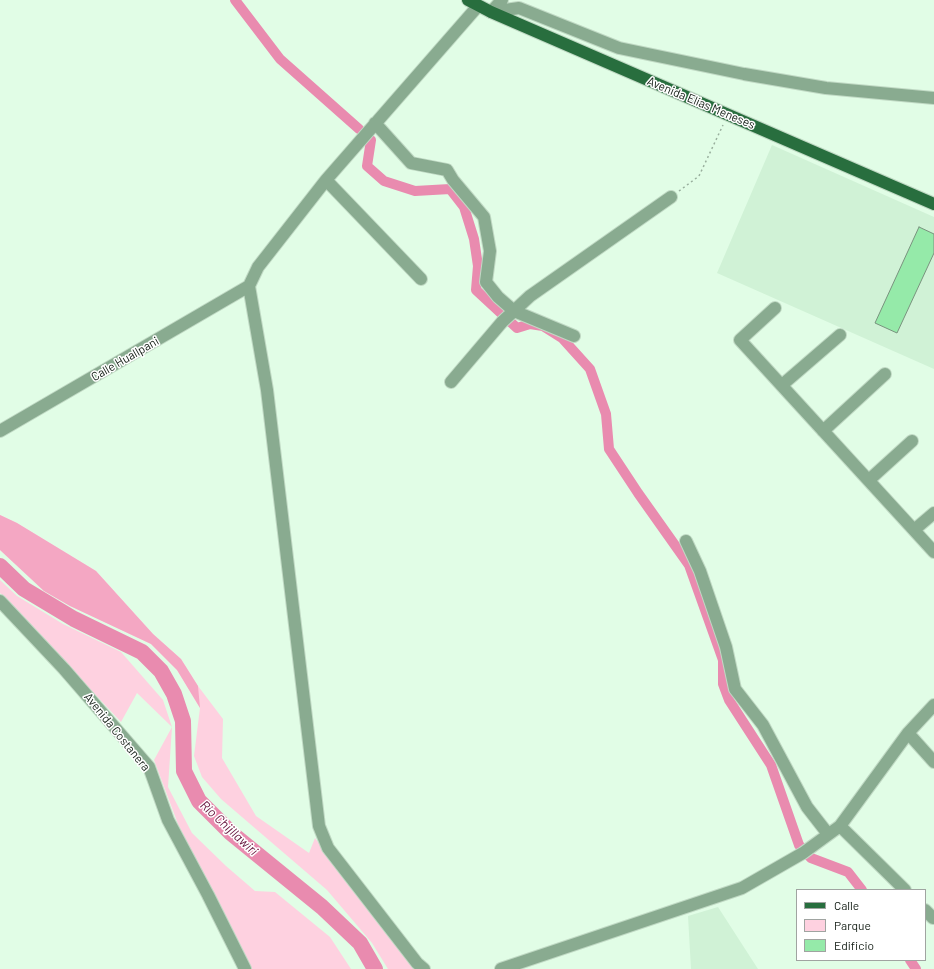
<!DOCTYPE html>
<html>
<head>
<meta charset="utf-8">
<style>
  body { margin:0 }
  #map { position:relative; width:934px; height:969px; overflow:hidden; background:#e1fde6; font-family:Barlow,sans-serif }
  canvas { display:block }
  .legend { position:absolute; left:796px; top:889px; width:130px; height:72px; box-sizing:border-box; background:#fff; border:1px solid #a0a4a1; margin:0; padding:5px 7px; list-style:none; font-size:12px; color:#111b13 }
  .legend li { display:flex; align-items:center; gap:8px; height:20px }
  .legend b { width:20px; border:1px solid #a0a4a1 }
</style>
</head>
<body>
<div id="map">
<canvas width="934" height="969"></canvas>
<ul class="legend">
<li><b style="height:5px;background:#286e3e"></b>Calle</li>
<li><b style="height:11px;background:#fed1e0"></b>Parque</li>
<li><b style="height:11px;background:#95eaa9"></b>Edificio</li>
</ul>
</div>
<script>
const ctx = document.querySelector('canvas').getContext('2d');
ctx.lineJoin = 'round';
function fill(path, color) {
  ctx.fillStyle = color;
  ctx.fill(path, 'evenodd');
}
function toPath(rows) {
  const path = new Path2D();
  for (const r of rows) {
    path.moveTo(r[0], r[1]);
    for (let i = 2; i < r.length; i += 2) path.lineTo(r[i], r[i + 1]);
  }
  return path;
}
function stroke(path, color, width, dash) {
  ctx.strokeStyle = color;
  ctx.lineWidth = width;
  ctx.lineCap = dash ? 'butt' : 'round';
  ctx.setLineDash(dash || []);
  ctx.stroke(path);
}
function drawText(font, color, halo, rows, align = 'center') {
  ctx.font = font + ' Barlow,sans-serif';
  ctx.lineWidth = 3;
  ctx.setLineDash([]);
  ctx.textBaseline = 'middle';
  ctx.strokeStyle = halo;
  ctx.fillStyle = color;
  for (const [text, x, y, turn = 0] of rows) {
    ctx.save();
    ctx.translate(x, y);
    ctx.rotate((+turn || 0) * Math.PI / 180);
    ctx.textAlign = isNaN(turn) ? turn : align;
    if (halo) ctx.strokeText(text, 0, 0);
    ctx.fillText(text, 0, 0);
    ctx.restore();
  }
}
fill(toPath([
  [772,145,934,217,934,369,717,273],
  [718,907,758,969,691,969,688,916]
]), '#d0f2d6');
fill(toPath([
  [0,515,17,523,96,571,153,634,181,659,198,686,223,719,222,758,256,816,309,853,315,838,415,969,388,969,372,943,327,890,221,799,202,777,194,756,200,708,177,670,151,644,70,606,44,591,0,550],
  [0,580,17,596,63,624,121,652,163,700,172,727,168,787,192,833,226,866,255,891,275,892,330,937,351,969,250,969,178,824,154,760,172,727,137,693,121,722,0,593]
]), '#fed1e0');
fill(toPath([
  [0,515,17,523,96,571,153,634,181,659,198,686,200,708,177,670,151,644,70,606,44,591,0,550]
]), '#f4a7c3');
stroke(toPath([
  [235,0,280,59,359,129],
  [371,140,367,166,384,181,415,191,450,189,464,207,474,239,478,266,476,290,517,328,530,324,543,326,562,338,590,369,606,414,609,449,638,493,689,565,723,660,723,684,729,700,771,765,799,845,811,858,848,872,862,890],
  [910,960,916,969]
]), '#e98baf', 10);
stroke(toPath([
  [0,566,24,589,74,619,142,652,161,671,174,694,183,721,184,771,199,801,231,833,322,907,360,943,375,969]
]), '#e98baf', 16);
const building = toPath([
  [919,227,934,234,934,253,897,333,875,323,919,227]
]);
fill(building, '#95eaa9');
stroke(building, '#79937e', 1);
const minor = toPath([
  [491,12,519,8,619,48,744,74,826,88,934,98],
  [491,12,502,0],
  [375,123,411,163,447,170,453,180,484,217,490,251,486,282,498,297,514,311,574,336],
  [326,180,421,279],
  [775,308,740,340,934,552],
  [451,382,502,322,530,296,671,197],
  [782,385,840,335],
  [0,431,249,286],
  [823,431,885,374],
  [869,480,912,441],
  [914,530,934,513],
  [686,541,700,571,726,647,735,689,763,725,807,807,828,834],
  [0,601,64,669,149,767,168,820,208,895,245,969],
  [908,733,934,762],
  [840,826,905,890],
  [925,910,933,918,934,917],
  [424,969,417,963,328,848,319,826,267,390,249,286,258,267,326,180,478,6],
  [501,969,742,888,803,853,840,826,908,733,934,705]
]);
const major = toPath([
  [468,0,491,12,934,204]
]);
stroke(minor, '#c0d9c4', 14);
stroke(major, '#c0d9c4', 14);
stroke(toPath([
  [679,191,699,176,723,125]
]), '#99af9d', 1.5, [2, 3]);
stroke(minor, '#89ab90', 12);
stroke(major, '#286e3e', 12);
drawText('12px', '#111b13', '#fff', [
  ["Avenida Elías Meneses",701,103,23],
  ["Calle Huallpani",125,359,-30],
  ["Avenida Costanera",117,732,51]
]);
drawText('italic 13px', '#630f39', '#fff', [
  ["Río Chijllawiri",229,828,43]
]);
</script>
</body>
</html>
